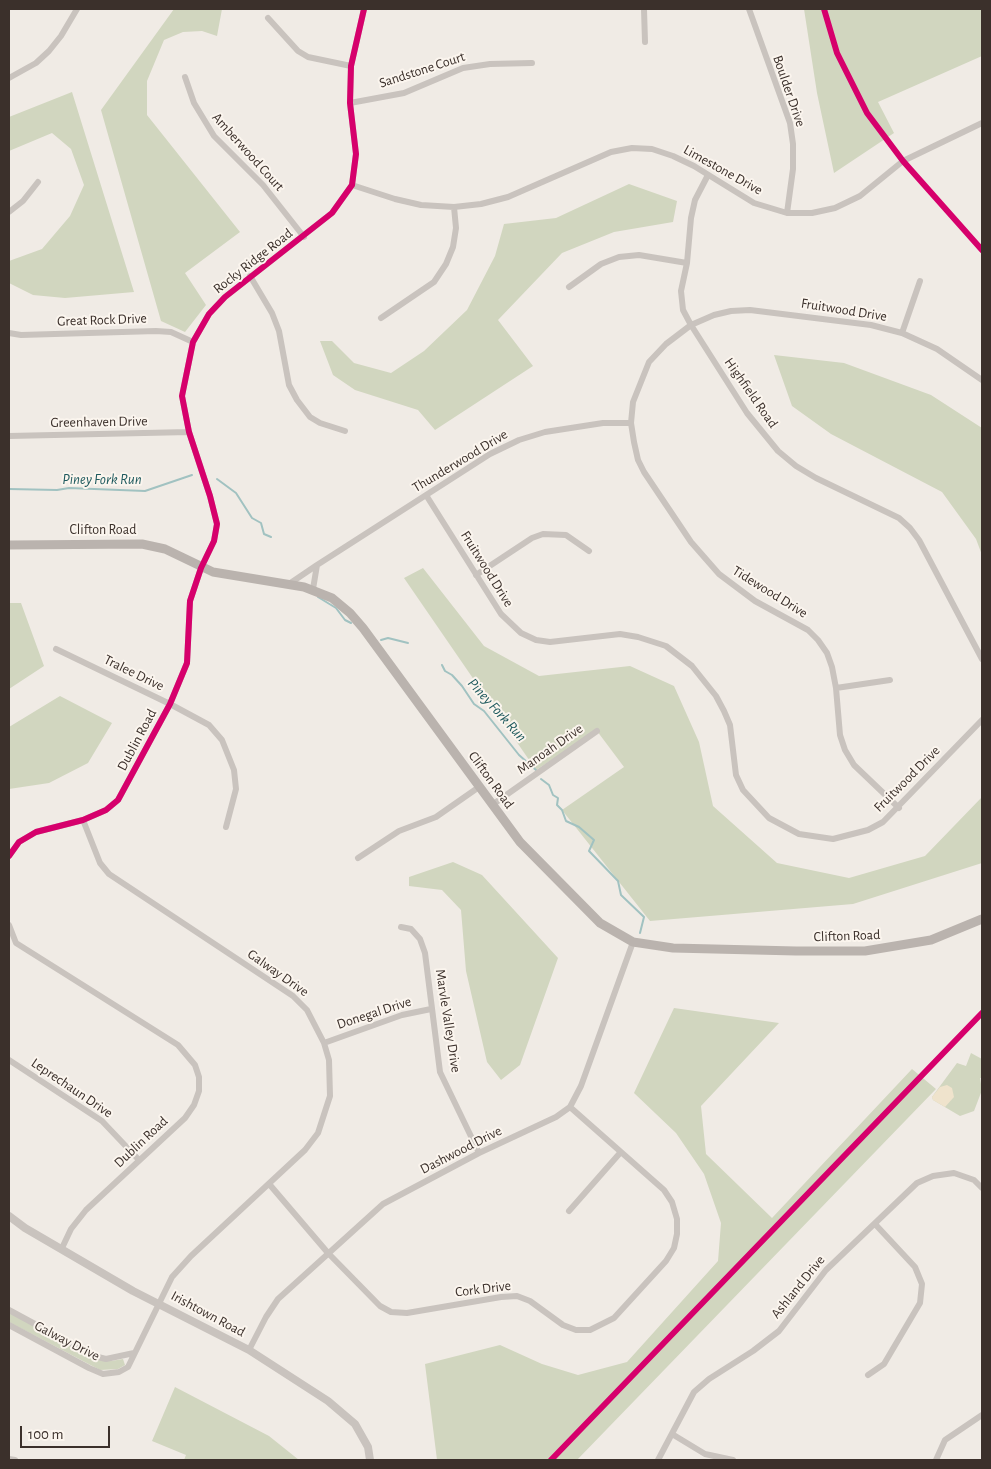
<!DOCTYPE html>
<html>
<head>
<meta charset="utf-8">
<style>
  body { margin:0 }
  #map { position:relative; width:991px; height:1469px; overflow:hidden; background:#f0ebe5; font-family:"Alegreya Sans",sans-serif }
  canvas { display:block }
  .frame { position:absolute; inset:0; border:10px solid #3b302b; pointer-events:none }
  .scale { position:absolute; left:20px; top:1426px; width:90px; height:22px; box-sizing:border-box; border:2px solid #3b302b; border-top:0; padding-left:6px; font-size:15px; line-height:18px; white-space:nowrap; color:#3b302b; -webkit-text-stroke:4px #fbf5ee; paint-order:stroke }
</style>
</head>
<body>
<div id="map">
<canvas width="991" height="1469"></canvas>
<div class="frame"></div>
<div class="scale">100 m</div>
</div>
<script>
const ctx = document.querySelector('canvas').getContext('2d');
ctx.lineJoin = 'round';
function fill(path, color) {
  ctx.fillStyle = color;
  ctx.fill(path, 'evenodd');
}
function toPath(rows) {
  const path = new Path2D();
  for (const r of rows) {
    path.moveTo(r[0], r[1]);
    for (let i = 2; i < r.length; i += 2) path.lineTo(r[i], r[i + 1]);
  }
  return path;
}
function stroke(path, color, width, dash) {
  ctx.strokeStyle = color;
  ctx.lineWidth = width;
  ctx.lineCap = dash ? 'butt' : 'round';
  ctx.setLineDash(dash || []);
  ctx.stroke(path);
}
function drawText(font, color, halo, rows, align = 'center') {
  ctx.font = font + ' "Alegreya Sans",sans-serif';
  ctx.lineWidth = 4;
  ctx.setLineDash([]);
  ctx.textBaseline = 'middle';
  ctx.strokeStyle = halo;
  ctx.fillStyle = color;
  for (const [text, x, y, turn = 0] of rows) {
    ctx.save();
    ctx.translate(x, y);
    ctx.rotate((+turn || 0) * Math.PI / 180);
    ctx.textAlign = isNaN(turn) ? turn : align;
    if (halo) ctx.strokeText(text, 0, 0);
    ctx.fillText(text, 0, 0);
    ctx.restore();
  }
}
fill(toPath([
  [174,9,222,9,217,36,202,31,183,32,164,40,147,81,147,115,240,232,185,273,206,305,185,332,161,321,101,110],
  [804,9,982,9,982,56,878,102,894,133,834,173,817,93],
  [72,92,134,292,65,298,33,295,9,283,9,261,42,249,70,216,84,185,71,149,52,133,9,151,9,117],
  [629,184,677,201,673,222,614,232,562,253,498,320,533,366,435,430,418,410,355,390,333,375,320,341,332,341,354,363,391,373,424,351,467,310,495,256,504,224,556,218],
  [774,355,844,363,931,395,982,428,982,555,976,539,942,492,831,434,792,406],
  [423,568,484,646,539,676,630,666,674,686,699,742,713,806,777,863,849,878,925,856,982,797,982,863,853,904,650,921,562,810,624,767,597,731,536,770,404,578],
  [9,603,21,603,44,666,9,689],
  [60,696,112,723,88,763,49,783,9,789,9,727],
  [453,862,482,875,558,958,520,1065,501,1080,487,1062,466,971,461,910,442,890,409,886,409,877],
  [674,1008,779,1023,701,1106,706,1154,772,1218,912,1069,936,1089,577,1460,437,1460,425,1364,500,1345,542,1364,578,1375,627,1362,718,1261,721,1223,704,1174,676,1133,634,1093],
  [971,1053,982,1059,982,1078,980,1078,982,1090,974,1111,960,1116,933,1100,932,1097,957,1063,966,1066],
  [9,1312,111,1361,123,1359,125,1365,118,1369,100,1370,9,1322],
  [175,1387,269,1436,299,1460,184,1460,186,1455,152,1441]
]), '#d1d6bf');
fill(toPath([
  [947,1085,952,1088,954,1097,945,1107,933,1100,932,1097,940,1087]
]), '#efe3cc');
stroke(toPath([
  [217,479,236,493,252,518,261,523,264,534,271,537],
  [9,489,57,490,69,488,145,491,192,475],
  [318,597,336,608,345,620,351,623],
  [381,640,388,638,408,643],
  [442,665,445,671,452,675,462,686,474,704,484,711,519,755,536,770],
  [541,779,549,785,553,795,558,798,557,805,562,810,566,821,579,827,594,840,589,851,618,881,621,895,644,917,640,933]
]), '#a1c2c1', 2);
stroke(toPath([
  [644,9,645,42],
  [749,9,790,123,793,144,793,169,787,213],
  [268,18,298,51,308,57,351,66],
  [185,77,194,103,214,136,263,185,304,237],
  [9,78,36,63,49,51,61,36,77,9],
  [350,103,404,93,463,68,490,64,532,63],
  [708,175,695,200,691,218,687,263,681,291,683,310,691,325,747,413,778,451,796,466,816,478,899,518,910,528,919,540,982,659],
  [352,185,395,199,421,205,454,207,481,204,508,197,611,152,632,148,652,149,673,156,694,166,754,203,787,213,812,213,835,208,860,196,903,161,982,123],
  [9,212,23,201,38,182],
  [250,276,272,313,279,331,289,385,297,400,310,417,320,423,345,431],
  [569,287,601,264,619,257,639,255,687,263],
  [381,318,434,282,446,264,453,247,456,228,454,207],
  [9,333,21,335,156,331,171,332,193,342],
  [902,333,920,281],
  [9,436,189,432],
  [426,495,501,614,521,633,536,640,550,642,620,634,638,637,666,646,692,666,716,696,724,711,730,725,736,775,743,790,769,818,799,834,833,839,868,830,883,822,982,720],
  [476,575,532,538,543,534,566,535,589,551],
  [289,584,317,565],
  [313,589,317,565,490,454,519,440,545,432,603,423,631,423],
  [56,649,170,704,209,725,222,740,234,770,236,789,226,827],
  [836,688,890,680],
  [492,805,597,731],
  [899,808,854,765,845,750,840,735,836,688,832,667,827,653,818,640,808,630,755,601,719,574,691,542,644,472,638,460,634,442,631,423,633,402,649,362,666,344,691,325,714,315,731,311,750,310,871,325,902,333,937,349,982,380],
  [9,856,19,842,36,832,83,820,106,810,118,800,170,704,187,663,190,601,201,568,214,541,217,524,210,496,189,432,182,396,193,342,209,314,225,297,332,213,352,185,356,154,350,103,351,66,364,9],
  [358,858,399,831,436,817,479,787],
  [9,925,16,943,178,1045,195,1065,199,1077,199,1091,194,1105,185,1118,86,1210,71,1229,62,1248],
  [401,927,411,929,420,939,425,953,440,1072,479,1153],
  [324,1043,402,1015,431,1009],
  [9,1060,102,1121,139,1160],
  [270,1185,328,1253,380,1306,391,1312,407,1313,501,1297,517,1296,530,1301,563,1325,576,1330,590,1330,614,1318,666,1261,674,1248,677,1234,677,1219,672,1202,664,1190,570,1107],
  [569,1211,620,1153],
  [9,1310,94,1356,106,1359,134,1353],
  [9,1325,89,1368,103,1374,119,1372,128,1367,172,1277,191,1256,305,1150,318,1133,330,1096,329,1060,324,1043,307,1010,293,996,109,874,100,863,83,820],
  [249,1350,266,1317,278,1299,383,1204,479,1153,556,1117,570,1107,581,1086,633,942],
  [868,1375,884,1364,920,1303,922,1284,915,1267,875,1224],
  [672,1434,705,1454,733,1460],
  [9,1459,15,1460],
  [658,1460,694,1392,709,1379,753,1351,779,1331,826,1270,917,1183,933,1176,954,1173,974,1180,982,1188],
  [936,1460,945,1440,982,1415]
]), '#c9c3be', 6);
stroke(toPath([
  [9,1216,25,1228,133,1291,249,1350,328,1401,355,1424,368,1447,370,1460]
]), '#c9c3be', 8);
stroke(toPath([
  [9,545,142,544,165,549,213,572,304,587,332,598,350,613,363,628,520,842,600,923,633,942,673,948,796,951,865,951,931,940,982,919]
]), '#bab3ae', 9);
stroke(toPath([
  [824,9,837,53,867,113,903,161,982,250],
  [9,856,19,842,36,832,83,820,106,810,118,800,170,704,187,663,190,601,201,568,214,541,217,524,210,496,189,432,182,396,193,342,209,314,225,297,332,213,352,185,356,154,350,103,351,66,364,9],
  [551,1460,982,1013]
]), '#d6006c', 6);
drawText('14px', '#3b302b', '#fbf5ee', [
  ["Sandstone Court",422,70,-18],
  ["Boulder Drive",789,91,71],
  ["Amberwood Court",248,152,48],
  ["Limestone Drive",723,170,29],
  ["Rocky Ridge Road",253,261,-38],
  ["Fruitwood Drive",844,310,9],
  ["Great Rock Drive",102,320,-2],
  ["Highfield Road",751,393,55],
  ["Greenhaven Drive",99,422,-1],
  ["Thunderwood Drive",460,461,-31],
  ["Clifton Road",103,530],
  ["Fruitwood Drive",487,569,58],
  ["Tidewood Drive",770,592,32],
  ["Tralee Drive",134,673,26],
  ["Dublin Road",137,740,-62],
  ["Manoah Drive",550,749,-35],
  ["Fruitwood Drive",907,779,-45],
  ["Clifton Road",491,780,54],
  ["Clifton Road",847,936,-2],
  ["Galway Drive",278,973,35],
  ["Donegal Drive",374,1013,-18],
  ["Marvle Valley Drive",448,1021,81],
  ["Leprechaun Drive",72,1088,34],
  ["Dublin Road",141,1142,-43],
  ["Dashwood Drive",461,1150,-27],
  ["Ashland Drive",798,1287,-51],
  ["Cork Drive",483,1289,-7],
  ["Irishtown Road",208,1314,28],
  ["Galway Drive",67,1341,27]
]);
drawText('italic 15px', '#1f5a5e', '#fbf5ee', [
  ["Piney Fork Run",102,479],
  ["Piney Fork Run",497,710,48]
]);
</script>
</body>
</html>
